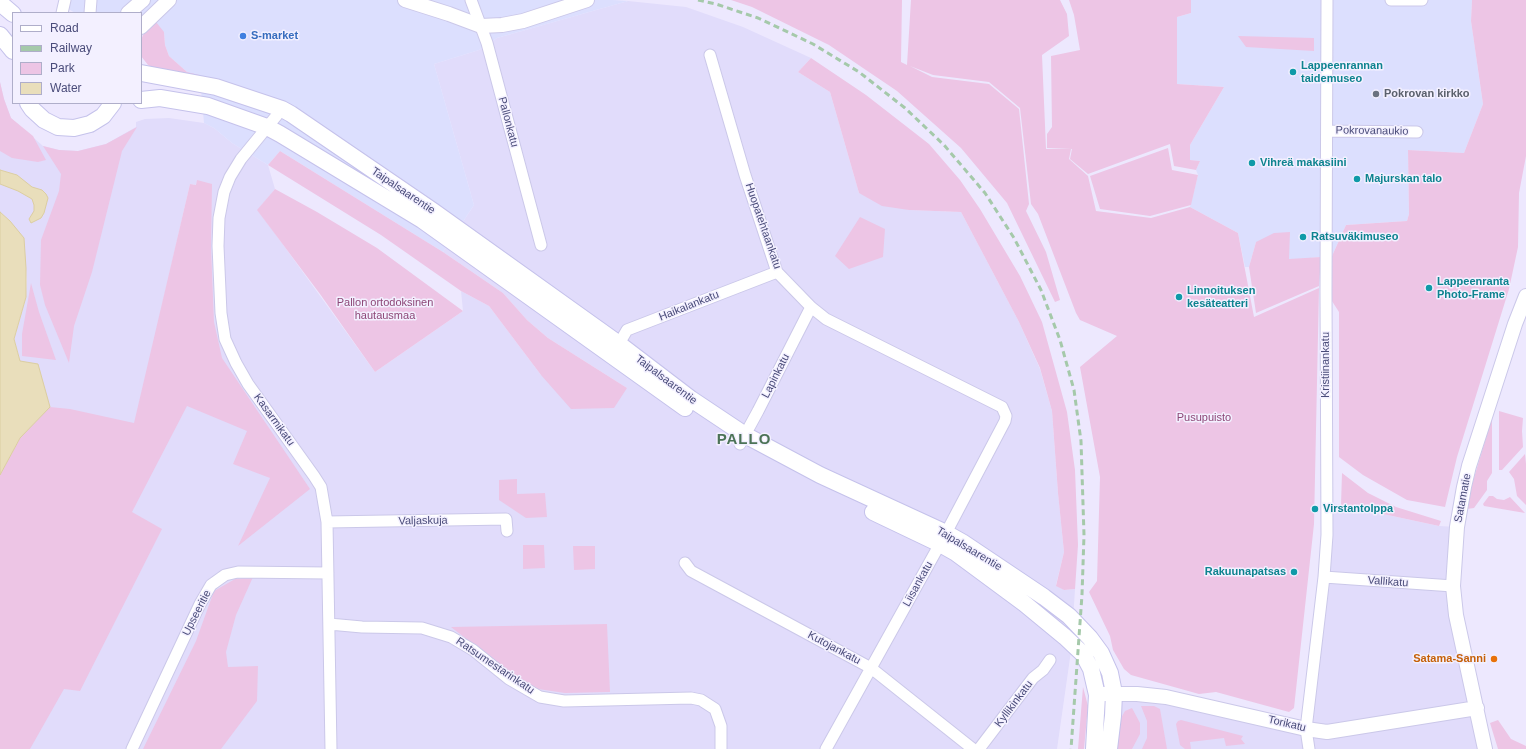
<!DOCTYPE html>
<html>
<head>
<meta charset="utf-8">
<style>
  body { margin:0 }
  #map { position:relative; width:1526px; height:749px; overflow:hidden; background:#ede8fe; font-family:Arial,sans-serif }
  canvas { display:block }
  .legend { position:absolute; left:12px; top:12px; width:130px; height:92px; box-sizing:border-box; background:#f3f0ff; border:1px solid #afaeca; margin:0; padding:5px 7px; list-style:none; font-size:12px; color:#4a4c7a }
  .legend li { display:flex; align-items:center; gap:8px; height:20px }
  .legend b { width:20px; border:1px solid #afaeca }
</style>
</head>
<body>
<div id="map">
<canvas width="1526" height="749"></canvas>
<ul class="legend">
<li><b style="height:5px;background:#fff"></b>Road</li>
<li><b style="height:5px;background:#a5c9aa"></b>Railway</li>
<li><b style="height:11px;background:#edc5e5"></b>Park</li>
<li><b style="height:11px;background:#e9debb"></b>Water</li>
</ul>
</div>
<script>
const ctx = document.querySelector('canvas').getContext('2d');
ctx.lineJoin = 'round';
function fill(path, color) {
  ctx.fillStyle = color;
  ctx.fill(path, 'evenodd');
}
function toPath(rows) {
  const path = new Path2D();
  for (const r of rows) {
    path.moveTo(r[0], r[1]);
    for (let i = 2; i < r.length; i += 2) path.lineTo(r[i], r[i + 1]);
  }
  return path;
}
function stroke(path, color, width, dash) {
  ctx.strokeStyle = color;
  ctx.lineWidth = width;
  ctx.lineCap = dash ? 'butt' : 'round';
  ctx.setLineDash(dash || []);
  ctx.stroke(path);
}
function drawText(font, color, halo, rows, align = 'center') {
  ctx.font = font + ' Arial,sans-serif';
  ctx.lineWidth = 3;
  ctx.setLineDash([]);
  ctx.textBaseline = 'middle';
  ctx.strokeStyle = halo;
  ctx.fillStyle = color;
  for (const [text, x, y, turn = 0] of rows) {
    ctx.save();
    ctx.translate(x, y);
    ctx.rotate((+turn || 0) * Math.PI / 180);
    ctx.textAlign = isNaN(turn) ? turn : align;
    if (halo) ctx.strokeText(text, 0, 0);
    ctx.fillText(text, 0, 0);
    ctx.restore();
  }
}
fill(toPath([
  [628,1,686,7,743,27,811,58,798,72,830,92,859,193,909,210,961,212,1019,322,1040,369,1052,411,1058,493,1064,552,1056,585,1064,590,1075,589,1071,651,1057,749,0,749,0,475,20,438,20,361,14,339,26,297,27,281,26,268,10,221,0,212,0,82,4,99,11,118,43,146,59,150,78,151,106,144,136,127,136,122,145,119,169,118,204,123,214,128,232,143,268,165,275,189,258,210,375,372,463,311,461,291,489,306,541,375,627,388,548,338,527,320,503,293,443,252,474,205,434,64,479,50,497,38],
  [197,180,158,323,190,184,196,185],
  [1327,502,1439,526,1457,527,1453,586,1485,749,1109,749,1114,693,1306,729]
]), '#e1dcfb');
fill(toPath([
  [59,0,613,0,628,1,497,38,479,50,434,64,474,205,443,252,280,151,268,165,232,143,214,128,204,123,200,79,187,72,169,56,165,45,164,32,143,34,141,40,141,13,75,13,59,3],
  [1191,0,1472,0,1471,21,1483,104,1464,153,1408,150,1409,214,1407,221,1346,225,1332,256,1289,260,1256,242,1249,267,1245,267,1238,233,1190,207,1198,175,1196,170,1200,161,1190,160,1190,145,1224,87,1177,84,1177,17,1191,13]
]), '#dcdffe');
fill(toPath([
  [731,0,902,0,901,62,907,65,911,0,1060,0,1067,14,1069,36,1042,55,1046,149,1071,149,1069,159,1088,176,1096,211,1151,218,1190,207,1238,233,1254,317,1319,288,1314,524,1294,708,1289,712,1216,692,1199,694,1131,675,1124,669,1113,650,1110,636,1089,592,1097,581,1100,477,1080,367,1117,336,1080,320,1076,313,1038,214,1031,204,1020,108,989,82,933,75,910,66,932,77,989,84,1019,109,1029,204,1026,211,1046,252,1060,300,1055,302,1007,203,961,148,897,91,829,45,752,7],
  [1069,0,1191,0,1191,13,1177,17,1177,84,1224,87,1190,145,1190,160,1200,161,1196,170,1174,166,1170,144,1088,174,1070,159,1072,149,1047,148,1047,134,1052,127,1051,56,1080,50,1074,15],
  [1472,0,1526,0,1526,156,1519,193,1518,247,1509,289,1457,457,1445,507,1407,500,1363,475,1339,457,1339,312,1330,298,1332,256,1346,225,1407,221,1409,214,1408,150,1464,153,1483,104,1471,21],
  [156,22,164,32,165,45,169,56,187,72,199,75,200,79,159,72,148,65,141,56,141,40,143,35],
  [1238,36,1314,38,1314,51,1246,47],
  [811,58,866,95,929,144,960,180,980,209,1020,276,1042,322,1067,412,1075,470,1078,545,1075,589,1064,590,1056,586,1064,552,1058,493,1052,411,1040,368,1019,322,961,212,909,210,882,206,859,193,830,92,798,72],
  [0,82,4,99,11,118,33,136,46,160,38,162,12,158,0,151],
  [137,127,122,151,92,272,74,326,69,363,45,305,40,285,41,240,59,191,61,174,43,146,59,150,78,151,106,144],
  [1168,148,1172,170,1198,175,1191,205,1150,216,1100,209,1090,176],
  [280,151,443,252,503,293,527,320,548,338,627,388,614,408,571,409,541,375,489,306,461,291,381,235,268,165],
  [197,180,212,184,211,248,214,322,222,358,310,489,238,546,270,478,233,464,247,431,187,406,132,512,162,529,80,691,64,689,30,749,0,749,0,475,20,438,50,407,70,409,134,423,190,184,196,185],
  [275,189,317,212,377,248,463,311,375,372,320,294,257,210],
  [860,217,885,229,883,257,849,269,835,256],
  [1290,232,1289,259,1321,257,1319,286,1256,313,1249,267,1256,242,1274,233],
  [31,283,39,312,56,360,22,356,22,334],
  [1499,411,1523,418,1522,431,1523,447,1502,470,1499,470],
  [1492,418,1492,473,1487,481,1487,490,1474,508,1467,509,1473,481],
  [1525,454,1526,464,1526,505,1517,496,1514,479,1509,472],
  [1342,473,1368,493,1396,507,1441,521,1439,526,1341,505],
  [517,479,517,494,545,493,547,517,526,518,499,500,499,480],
  [1489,496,1493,496,1497,499,1504,500,1510,497,1525,513,1484,506,1483,504],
  [523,545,544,545,545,568,523,569],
  [573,546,595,546,595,569,574,570],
  [253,577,236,615,226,652,228,667,258,666,257,701,221,749,143,749,196,641,214,591,235,579],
  [607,624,610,692,565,693,538,689,518,679,451,627],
  [1083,687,1088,706,1084,749,1078,749],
  [1141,706,1154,706,1160,709,1167,749,1142,749,1147,738,1147,721],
  [1132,708,1140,723,1140,734,1132,749,1114,749,1118,723,1125,711],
  [1181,720,1243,736,1241,739,1245,744,1226,746,1224,738,1190,742,1191,749,1185,749,1180,745,1176,724,1178,721],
  [1498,720,1511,739,1526,746,1526,749,1498,749,1490,723]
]), '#edc5e5');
const water = toPath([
  [0,170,17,175,32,187,42,190,46,194,48,198,44,213,41,218,31,223,29,219,34,211,34,205,32,199,18,191,0,184,0,170],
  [0,212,10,221,24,238,26,268,26,297,14,339,20,361,38,364,50,407,20,438,0,475,0,212]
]);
fill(water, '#e9debb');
stroke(water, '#dccea1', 1);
const minor = toPath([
  [471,0,487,43,541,245],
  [1391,0,1422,0],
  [62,13,65,0],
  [90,13,91,0],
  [710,55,745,175,777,272,811,307,826,319,1002,407,1006,416,1005,421,946,533,826,749],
  [282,109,241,159,230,177,224,192,219,218,218,246,221,313,225,339,236,363,248,384,314,476,321,487,327,522,331,749],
  [1327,131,1417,132],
  [616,349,627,330,777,272],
  [740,444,758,411,811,307],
  [327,522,506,519,507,531],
  [685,563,691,571,871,668,973,749],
  [1324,577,1453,586],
  [329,624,362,627,422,628,451,637,473,650,509,679,540,697,564,701,691,698,701,700,715,709,721,726,721,749],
  [132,749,200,604,211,585,225,575,238,572,328,573],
  [979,749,1033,678,1043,670,1050,660],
  [1309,749,1306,729,1324,577,1327,535,1326,292,1327,0]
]);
const tertiary = toPath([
  [405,0,449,14,481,26,502,25,523,21,587,0],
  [128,13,143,0],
  [141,27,169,0],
  [1103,694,1137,694,1166,697,1306,729,1327,732,1477,708],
  [1485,749,1456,615,1453,586,1457,527,1464,487,1469,466,1515,324,1526,296]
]);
const secondary = toPath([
  [0,3,13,14],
  [0,35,13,51],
  [141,73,216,87,282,109,291,114,433,211,619,344,691,399,745,435,820,475,946,533,962,542,1044,597,1069,616,1090,638,1101,653,1110,673,1114,693,1113,716,1109,749],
  [141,100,160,98,208,106,267,127,280,134,422,220,685,408],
  [28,103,32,109,44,120,58,127,74,128,90,124,103,116,113,103],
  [873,512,940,544,956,553,1025,604,1065,637,1083,654,1091,669,1097,695,1094,749]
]);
stroke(minor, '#cbc8e9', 13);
stroke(tertiary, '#cbc8e9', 16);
stroke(secondary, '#c5c2eb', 18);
stroke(minor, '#fff', 11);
stroke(tertiary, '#fff', 14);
stroke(secondary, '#fff', 16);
stroke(toPath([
  [698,0,716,4,758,18,813,44,859,72,905,108,944,145,985,193,1014,238,1041,290,1060,340,1074,390,1081,441,1084,535,1082,595,1071,749]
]), '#a5c9aa', 3, [6, 4]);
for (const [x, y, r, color] of [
  [243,36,4,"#3f7fe0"],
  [1293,72,4,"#0f9aa8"],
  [1376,94,4,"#6b7280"],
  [1252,163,4,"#0f9aa8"],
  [1357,179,4,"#0f9aa8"],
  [1303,237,4,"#0f9aa8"],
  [1429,288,4,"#0f9aa8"],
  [1179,297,4,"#0f9aa8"],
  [1315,509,4,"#0f9aa8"],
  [1294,572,4,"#0f9aa8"],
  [1494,659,4,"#e8710a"]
]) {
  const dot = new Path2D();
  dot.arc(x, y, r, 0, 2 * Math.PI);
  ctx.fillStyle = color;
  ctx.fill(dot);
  stroke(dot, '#f3f0ff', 1.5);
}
drawText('bold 11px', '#366cbe', '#f3f0ff', [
  ["S-market",251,36]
], 'left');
drawText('bold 11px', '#0d838f', '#f3f0ff', [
  ["Lappeenrannan",1301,66],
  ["taidemuseo",1301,79],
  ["Vihreä makasiini",1260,163],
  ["Majurskan talo",1365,179],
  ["Ratsuväkimuseo",1311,237],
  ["Lappeenranta",1437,282],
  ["Photo-Frame",1437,295],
  ["Linnoituksen",1187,291],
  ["kesäteatteri",1187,304],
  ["Virstantolppa",1323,509],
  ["Rakuunapatsas",1286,572,"right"]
], 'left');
drawText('bold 11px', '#5b616d', '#f3f0ff', [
  ["Pokrovan kirkko",1384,94]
], 'left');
drawText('11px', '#4a4c7a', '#f3f0ff', [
  ["Pallonkatu",508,122,75],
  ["Pokrovanaukio",1372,131,1],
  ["Taipalsaarentie",403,191,34],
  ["Huopatehtaankatu",763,226,71],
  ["Haikalankatu",689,306,-22],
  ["Kristiinankatu",1326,365,-90],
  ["Lapinkatu",776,376,-63],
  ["Taipalsaarentie",666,380,37],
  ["Kasarmikatu",274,420,54],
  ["Satamatie",1463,498,-79],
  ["Valjaskuja",423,521,-1],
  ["Taipalsaarentie",969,549,31],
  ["Vallikatu",1388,582,4],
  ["Liisankatu",918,584,-61],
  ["Upseeritie",197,613,-63],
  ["Kutojankatu",834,648,28],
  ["Ratsumestarinkatu",495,666,34],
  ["Kyllikinkatu",1014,704,-53],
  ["Torikatu",1287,724,13]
]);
drawText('11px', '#8d4677', '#f3f0ff', [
  ["Pallon ortodoksinen",385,303],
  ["hautausmaa",385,316],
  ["Pusupuisto",1204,418]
]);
drawText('bold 11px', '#c56008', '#f3f0ff', [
  ["Satama-Sanni",1486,659]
], 'right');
ctx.letterSpacing = '1px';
drawText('bold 15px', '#4c7357', '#f3f0ff', [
  ["PALLO",744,440]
]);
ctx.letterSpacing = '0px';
</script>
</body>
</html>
